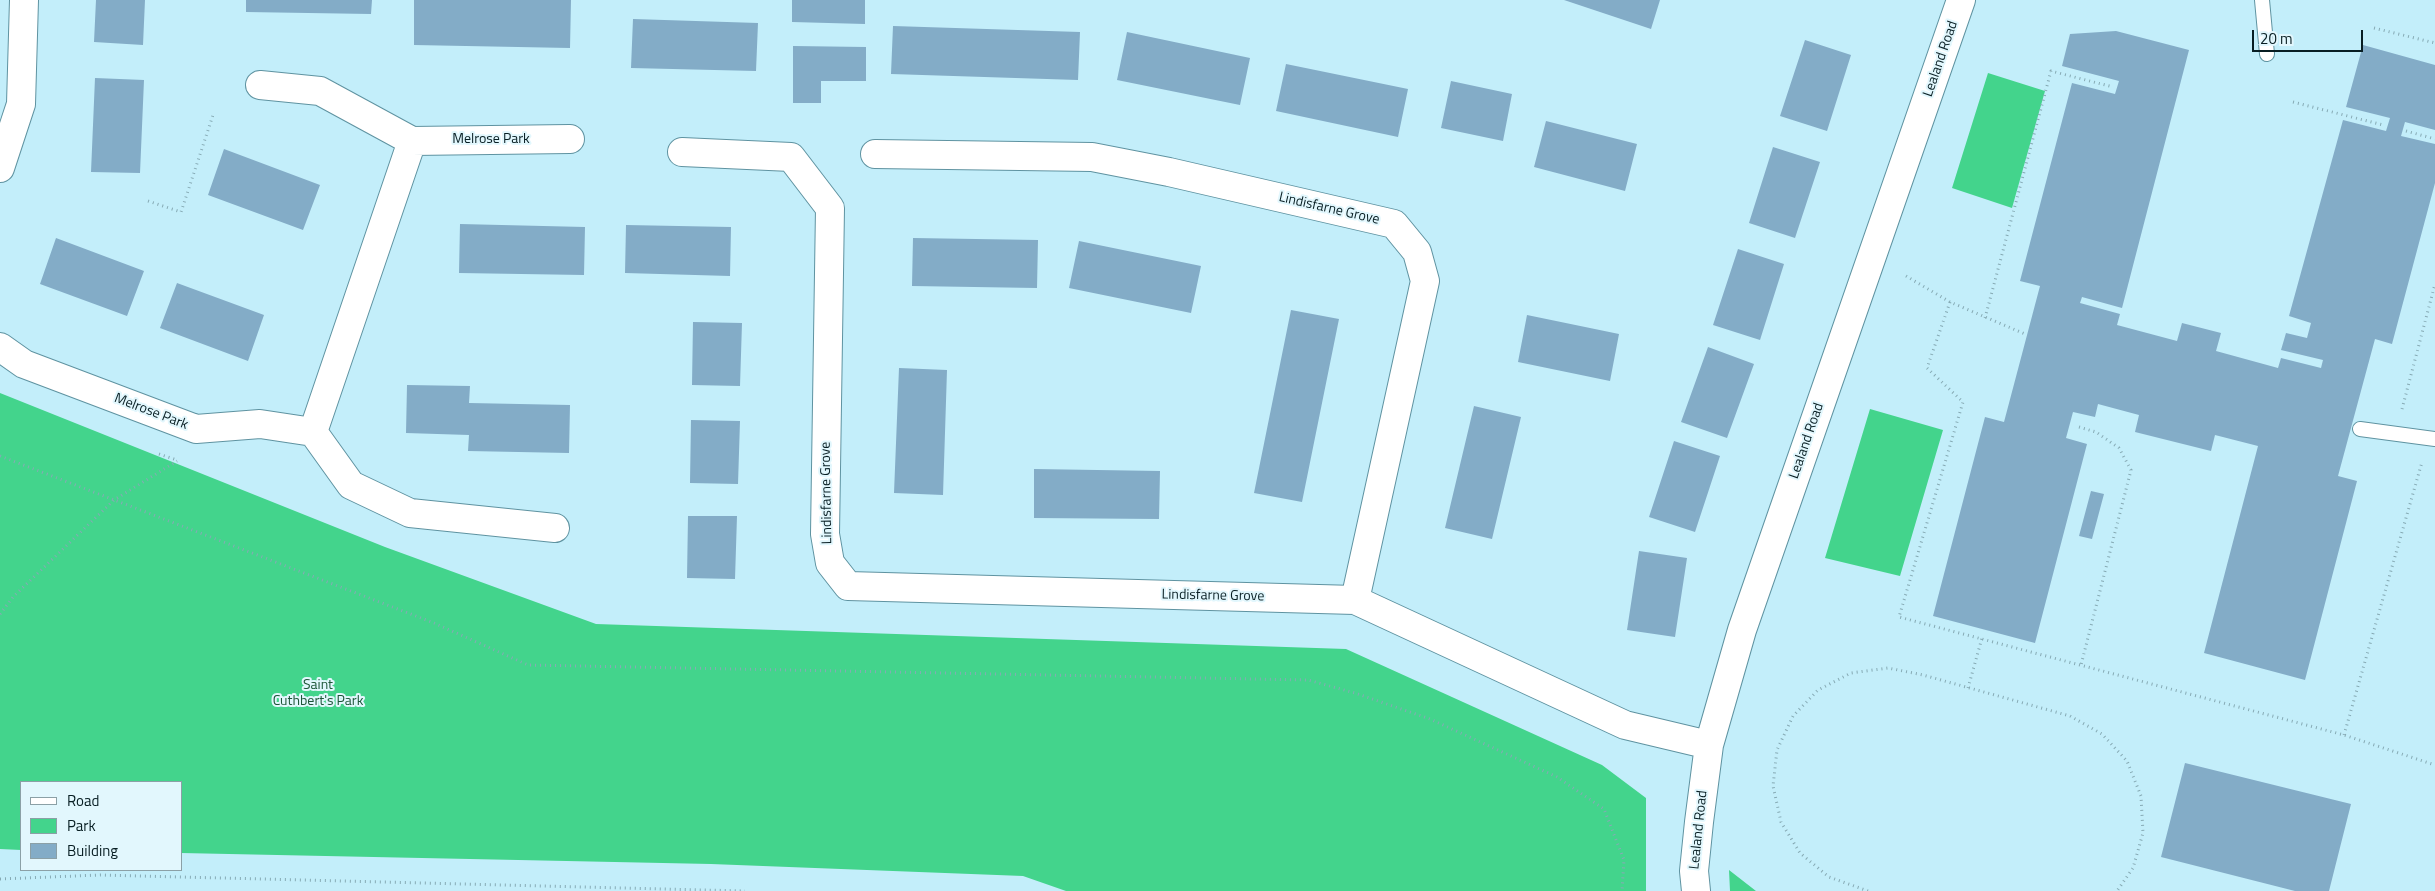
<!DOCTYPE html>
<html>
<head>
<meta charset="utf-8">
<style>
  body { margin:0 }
  #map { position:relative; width:2435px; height:891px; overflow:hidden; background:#c3eefa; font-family:"Titillium Web",sans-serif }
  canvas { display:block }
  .legend { position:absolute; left:20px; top:781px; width:162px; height:90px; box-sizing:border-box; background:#e2f7fd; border:1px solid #8ba0a6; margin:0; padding:6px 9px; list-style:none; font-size:15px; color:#081e23 }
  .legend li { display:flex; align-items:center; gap:10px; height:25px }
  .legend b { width:25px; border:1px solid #8ba0a6 }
  .scale { position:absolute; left:2252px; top:30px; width:111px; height:22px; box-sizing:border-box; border:2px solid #081e23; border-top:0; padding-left:6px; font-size:15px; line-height:18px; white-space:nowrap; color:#081e23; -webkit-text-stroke:4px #e2f7fd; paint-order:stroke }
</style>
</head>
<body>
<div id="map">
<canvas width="2435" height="891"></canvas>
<ul class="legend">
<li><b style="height:6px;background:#fff"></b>Road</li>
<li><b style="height:14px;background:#43d48c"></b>Park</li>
<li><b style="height:14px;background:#83acc7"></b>Building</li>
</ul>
<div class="scale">20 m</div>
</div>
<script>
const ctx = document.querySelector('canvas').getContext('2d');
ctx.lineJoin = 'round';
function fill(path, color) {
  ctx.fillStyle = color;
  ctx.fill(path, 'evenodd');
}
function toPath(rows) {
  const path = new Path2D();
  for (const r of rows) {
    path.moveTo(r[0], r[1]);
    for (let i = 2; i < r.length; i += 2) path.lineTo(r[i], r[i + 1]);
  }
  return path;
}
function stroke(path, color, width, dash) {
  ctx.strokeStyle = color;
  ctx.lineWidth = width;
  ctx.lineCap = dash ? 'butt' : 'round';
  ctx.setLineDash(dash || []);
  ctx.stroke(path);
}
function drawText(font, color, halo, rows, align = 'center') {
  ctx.font = font + ' "Titillium Web",sans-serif';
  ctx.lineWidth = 4;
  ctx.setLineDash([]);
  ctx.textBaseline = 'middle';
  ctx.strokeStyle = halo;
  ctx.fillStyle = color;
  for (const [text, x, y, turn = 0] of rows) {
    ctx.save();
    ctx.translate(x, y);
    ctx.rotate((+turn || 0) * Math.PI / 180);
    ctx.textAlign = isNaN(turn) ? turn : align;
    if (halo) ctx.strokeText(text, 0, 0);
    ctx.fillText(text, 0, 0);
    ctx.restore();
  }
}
fill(toPath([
  [1988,73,2045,91,2012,208,1952,188],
  [0,393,385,547,596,624,1346,649,1602,765,1646,798,1646,891,1066,891,1023,876,711,864,181,853,181,782,21,782,21,850,0,849],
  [1870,409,1943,430,1900,576,1825,558],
  [1729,870,1756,891,1730,891]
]), '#43d48c');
fill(toPath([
  [96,0,145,0,143,45,94,42],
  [246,0,372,0,371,14,246,12],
  [414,0,571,0,570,48,414,45],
  [792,0,865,0,865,24,792,22],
  [1564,0,1660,0,1651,29],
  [633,19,758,23,756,71,631,68],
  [893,26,1080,32,1078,80,891,74],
  [2116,31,2189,50,2122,308,2082,297,2080,303,2120,314,2117,325,2177,341,2182,323,2221,333,2216,351,2278,368,2281,358,2321,368,2323,360,2281,350,2286,333,2307,338,2311,323,2289,316,2343,120,2386,131,2390,118,2346,107,2363,45,2435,65,2435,130,2405,122,2401,136,2435,144,2435,183,2392,344,2375,339,2338,476,2357,481,2305,680,2204,653,2258,446,2215,435,2211,451,2135,432,2139,415,2098,404,2095,417,2073,412,2066,438,2087,444,2035,643,1933,616,1985,417,2004,422,2040,286,2020,281,2072,83,2115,94,2119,81,2062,66,2070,34],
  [1127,32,1250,58,1240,105,1117,80],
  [1805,40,1851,55,1827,131,1780,116],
  [793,46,866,47,866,81,821,81,821,103,793,103],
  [1286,64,1408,89,1398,137,1276,111],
  [95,78,144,80,140,173,91,172],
  [1451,81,1512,94,1503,141,1441,128],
  [1546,121,1637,144,1625,191,1534,167],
  [1773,147,1820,162,1795,238,1749,223],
  [224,149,320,185,303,230,208,195],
  [460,224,585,227,584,275,459,273],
  [626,225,731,227,730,276,625,273],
  [56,238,144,271,127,316,40,284],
  [913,238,1038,240,1037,288,912,286],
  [1079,241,1201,266,1191,313,1069,288],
  [1738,249,1784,264,1760,340,1713,325],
  [177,283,264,315,248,361,160,328],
  [1291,310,1339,319,1302,502,1254,493],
  [1527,315,1619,334,1610,381,1518,362],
  [693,322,742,323,740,386,692,385],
  [1708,347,1754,364,1727,438,1681,422],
  [899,368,947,370,943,495,894,493],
  [407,385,470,386,469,403,570,405,569,453,468,451,469,435,406,433],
  [1474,406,1521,417,1492,539,1445,528],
  [691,420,740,421,738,484,690,483],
  [1674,441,1720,456,1695,532,1649,517],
  [1034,469,1160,471,1159,519,1034,518],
  [2091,491,2104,494,2092,539,2079,536],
  [688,516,737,516,735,579,687,578],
  [1639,551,1687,558,1675,637,1627,630],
  [2185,763,2351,804,2329,891,2295,891,2161,857]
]), '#83acc7');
const service = toPath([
  [2262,0,2267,54],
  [2360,429,2435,439]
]);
const minor = toPath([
  [260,85,320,91,412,141],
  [682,152,791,157,830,208,825,534,830,563,848,586,1355,600,1625,725,1709,745],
  [875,154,1092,157,1169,172,1394,224,1417,252,1425,281,1355,600],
  [0,168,21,104,24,0],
  [0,347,24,364,196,429,260,424,313,432,351,485,410,513,555,528],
  [313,432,412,141,570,139],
  [1696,891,1694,871,1699,822,1709,745,1742,630,1961,0]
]);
stroke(service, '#5f93a1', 16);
stroke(minor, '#5f93a1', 30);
stroke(toPath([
  [2374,28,2435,43],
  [2293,102,2383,125],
  [2406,131,2435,139],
  [148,201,181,212,214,112],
  [1906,276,1950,302,2025,334],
  [1950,302,1927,368,1963,402,1899,617,2344,735,2435,765],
  [1985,318,2051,71,2113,87],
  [2402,409,2435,284],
  [2079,427,2096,432,2119,448,2131,470,2081,665],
  [159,454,177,460],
  [0,456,434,623,528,665,1308,680,1355,693,1430,719,1557,777,1604,809,1624,860,1622,891],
  [0,614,13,597,114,500,177,461],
  [1968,688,1982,638],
  [2344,735,2422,462],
  [0,879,100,875,745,891],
  [1868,891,1829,877,1800,853,1781,822,1773,786,1777,750,1793,716,1818,690,1851,673,1888,668,1923,675,2070,716,2102,734,2127,761,2141,796,2143,833,2133,868,2117,891]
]), '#86aab4', 3, [1, 4]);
stroke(service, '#fff', 14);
stroke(minor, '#fff', 28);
drawText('14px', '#081e23', '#e2f7fd', [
  ["Lealand Road",1941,59,-71],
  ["Melrose Park",491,140],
  ["Lindisfarne Grove",1329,209,13],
  ["Melrose Park",151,412,21],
  ["Lealand Road",1807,441,-71],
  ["Lindisfarne Grove",827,493,-91],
  ["Lindisfarne Grove",1213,596,1],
  ["Lealand Road",1699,830,-84]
]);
drawText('14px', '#1c5537', '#e2f7fd', [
  ["Saint",318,686],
  ["Cuthbert's Park",318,702]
]);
</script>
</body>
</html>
